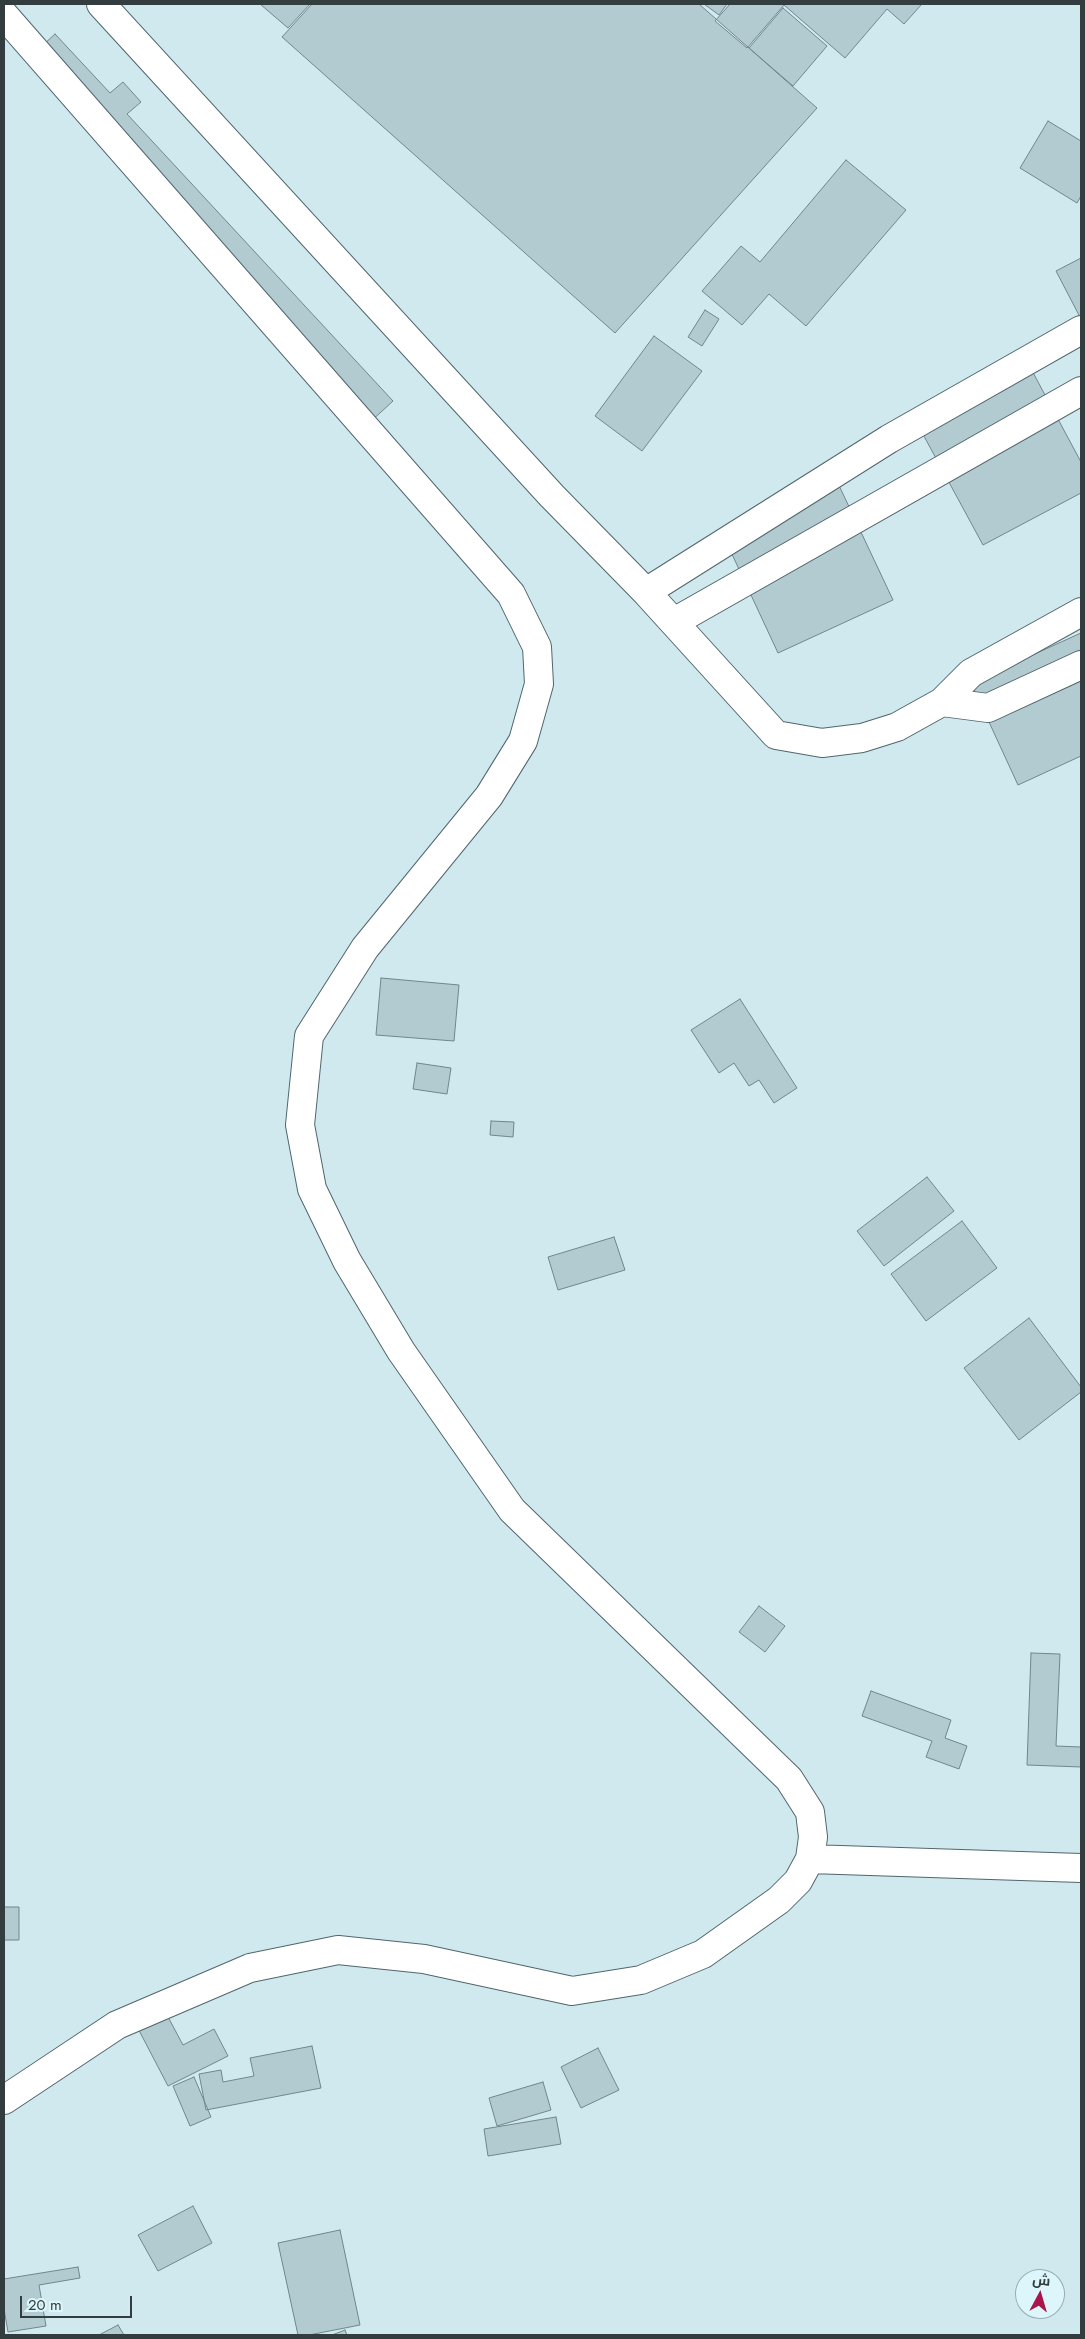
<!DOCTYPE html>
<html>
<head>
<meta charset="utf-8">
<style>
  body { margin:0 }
  #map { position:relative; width:1085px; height:2339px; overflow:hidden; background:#d0e9ef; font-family:Jost,Cairo,sans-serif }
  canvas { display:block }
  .frame { position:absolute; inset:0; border:5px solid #333d3f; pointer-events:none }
  .north { position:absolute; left:1015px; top:2269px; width:50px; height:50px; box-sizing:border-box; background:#ddf6fc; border:1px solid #99acb0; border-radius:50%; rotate:6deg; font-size:14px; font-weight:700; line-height:20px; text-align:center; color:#333d3f }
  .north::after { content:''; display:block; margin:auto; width:18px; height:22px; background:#a9164d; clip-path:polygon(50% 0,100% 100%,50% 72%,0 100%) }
  .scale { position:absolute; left:20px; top:2296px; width:112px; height:22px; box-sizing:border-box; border:2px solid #333d3f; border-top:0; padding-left:6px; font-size:15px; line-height:18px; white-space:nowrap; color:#333d3f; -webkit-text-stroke:4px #ddf6fc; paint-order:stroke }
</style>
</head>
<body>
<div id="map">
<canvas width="1085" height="2339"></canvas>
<div class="frame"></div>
<div class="north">ش</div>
<div class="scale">20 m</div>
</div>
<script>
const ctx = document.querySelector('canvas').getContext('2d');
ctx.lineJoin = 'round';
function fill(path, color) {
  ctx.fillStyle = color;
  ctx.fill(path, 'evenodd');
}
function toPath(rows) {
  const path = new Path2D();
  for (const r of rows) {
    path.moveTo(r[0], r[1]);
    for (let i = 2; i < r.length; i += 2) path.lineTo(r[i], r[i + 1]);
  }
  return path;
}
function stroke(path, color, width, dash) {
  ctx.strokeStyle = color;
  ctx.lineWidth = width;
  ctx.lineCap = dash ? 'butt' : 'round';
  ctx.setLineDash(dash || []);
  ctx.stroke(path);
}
const building = toPath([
  [260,4,310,4,288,28,260,4],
  [312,4,699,4,817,108,615,333,282,37,312,4],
  [704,4,727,4,719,15,704,4],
  [730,4,922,4,904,24,887,9,845,58,784,5,747,48,715,21,730,4],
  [783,8,827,46,793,86,749,48,783,8],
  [55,34,110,93,123,82,141,102,127,114,393,401,369,423,29,58,55,34],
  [1048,121,1081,141,1081,196,1077,203,1020,168,1048,121],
  [846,160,906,210,806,326,769,294,742,325,702,291,741,246,760,262,846,160],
  [1081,258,1081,319,1056,271,1081,258],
  [705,310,719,319,702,346,688,337,705,310],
  [654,336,702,371,642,451,595,416,654,336],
  [1030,367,1081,462,1081,493,983,545,919,427,1030,367],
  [835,477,893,600,778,653,724,537,835,477],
  [1081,633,1081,756,1018,785,971,683,1081,633],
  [381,978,459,985,454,1041,376,1035,381,978],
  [740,999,797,1088,774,1103,759,1080,749,1086,734,1063,719,1073,691,1030,740,999],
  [417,1063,451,1068,447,1094,413,1089,417,1063],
  [491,1121,514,1122,513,1137,490,1135,491,1121],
  [927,1177,954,1211,884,1266,857,1231,927,1177],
  [962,1221,997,1268,926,1321,891,1274,962,1221],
  [614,1237,625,1270,558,1290,548,1257,614,1237],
  [1029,1318,1081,1387,1081,1392,1019,1440,964,1368,1029,1318],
  [759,1606,785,1626,765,1652,739,1632,759,1606],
  [1031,1653,1060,1654,1056,1746,1081,1747,1081,1767,1027,1765,1031,1653],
  [871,1691,951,1720,945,1738,967,1746,959,1769,926,1757,932,1741,862,1716,871,1691],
  [4,1907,19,1907,19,1940,4,1940,4,1907],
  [160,2002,183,2045,214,2029,228,2056,168,2086,132,2017,160,2002],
  [312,2046,321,2088,206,2110,199,2074,221,2070,223,2082,254,2076,250,2058,312,2046],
  [598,2048,619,2090,581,2108,561,2067,598,2048],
  [194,2077,211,2117,190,2126,173,2086,194,2077],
  [543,2082,551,2110,497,2126,489,2098,543,2082],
  [556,2117,561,2144,488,2156,484,2129,556,2117],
  [193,2206,212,2243,158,2271,138,2235,193,2206],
  [340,2230,360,2325,309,2335,298,2335,278,2243,340,2230],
  [78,2267,80,2278,39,2285,46,2326,8,2332,4,2309,4,2279,78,2267],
  [118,2325,124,2335,99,2335,118,2325],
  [345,2330,347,2335,332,2335,345,2330]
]);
fill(building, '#b2cbd1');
stroke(building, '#6f868b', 1);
const minor = toPath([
  [101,4,552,496,646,592,776,735,822,743,862,738,897,727,942,702,971,673,1081,612],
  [4,15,511,594,537,647,539,684,523,741,489,796,365,948,309,1036,300,1125,312,1189,347,1261,401,1351,512,1510,789,1779,810,1812,813,1837,810,1859,798,1881,779,1900,703,1954,641,1980,572,1991,424,1959,338,1950,250,1968,117,2025,4,2100],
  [646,592,889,439,1081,330],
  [674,622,1081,391],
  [942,702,988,708,1081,665],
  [810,1859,1081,1868]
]);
stroke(minor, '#50666c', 30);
stroke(minor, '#fff', 28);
</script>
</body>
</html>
